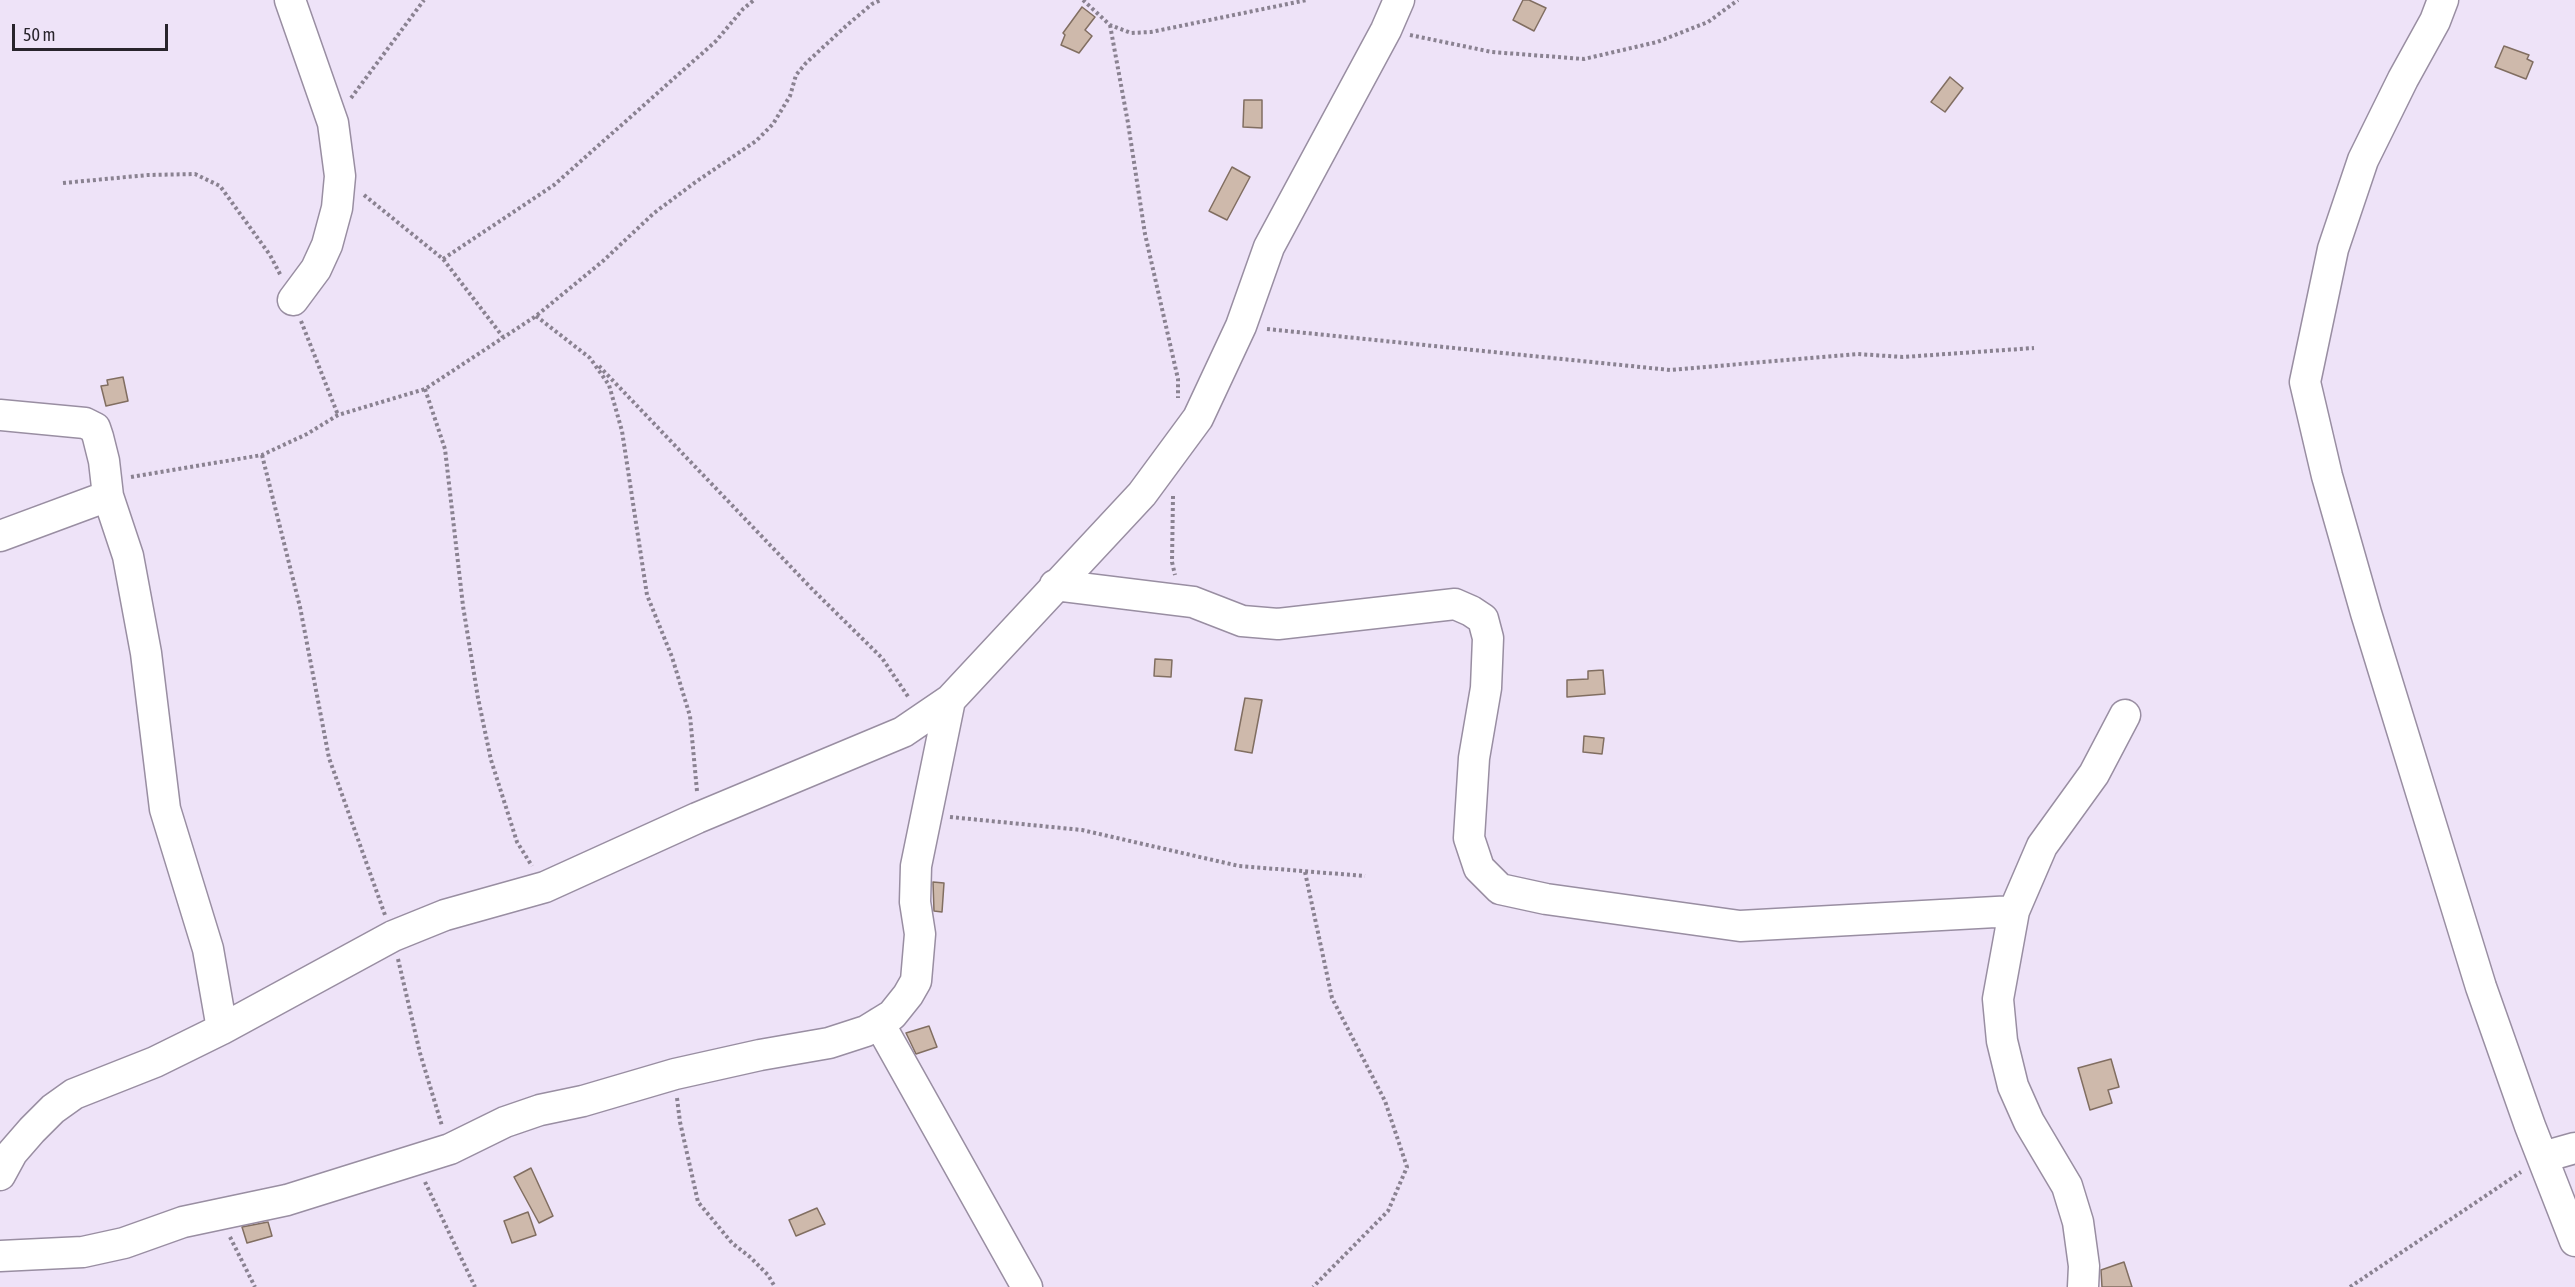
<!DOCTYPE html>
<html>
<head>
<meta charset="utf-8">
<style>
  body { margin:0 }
  #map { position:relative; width:2575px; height:1287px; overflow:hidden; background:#eee3f8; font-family:"Asap Condensed",sans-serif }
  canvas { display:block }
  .scale { position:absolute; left:12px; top:24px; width:156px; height:27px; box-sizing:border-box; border:3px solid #28242c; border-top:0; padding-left:8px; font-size:18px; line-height:21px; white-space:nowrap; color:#28242c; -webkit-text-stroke:4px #eee3f8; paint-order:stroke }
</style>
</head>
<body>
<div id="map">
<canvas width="2575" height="1287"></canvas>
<div class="scale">50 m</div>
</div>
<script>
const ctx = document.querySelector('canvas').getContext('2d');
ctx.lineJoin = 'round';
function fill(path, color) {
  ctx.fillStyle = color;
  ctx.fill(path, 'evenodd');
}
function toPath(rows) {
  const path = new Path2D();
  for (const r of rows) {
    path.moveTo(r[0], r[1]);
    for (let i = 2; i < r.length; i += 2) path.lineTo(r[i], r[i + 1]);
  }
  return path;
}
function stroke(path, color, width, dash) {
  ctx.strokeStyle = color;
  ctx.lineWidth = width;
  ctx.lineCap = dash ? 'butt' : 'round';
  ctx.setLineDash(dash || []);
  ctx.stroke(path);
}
const building = toPath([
  [1523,0,1529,0,1546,8,1534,31,1513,20,1523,0],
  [1082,7,1095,17,1085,30,1092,36,1079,53,1061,45,1065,35,1063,33,1082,7],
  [2504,46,2529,55,2527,59,2533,62,2526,79,2495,67,2504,46],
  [1950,77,1963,88,1945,112,1931,102,1950,77],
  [1244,100,1262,100,1262,128,1243,127,1244,100],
  [1232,167,1250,177,1227,220,1209,211,1232,167],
  [123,377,128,401,106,406,101,386,108,385,107,380,123,377],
  [1155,659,1172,660,1171,677,1154,676,1155,659],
  [1603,670,1605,694,1567,697,1567,680,1588,679,1588,671,1603,670],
  [1245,698,1262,700,1252,753,1235,750,1245,698],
  [1584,736,1604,738,1602,754,1583,752,1584,736],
  [933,882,944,883,942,912,934,911,933,882],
  [929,1026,937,1047,916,1054,906,1033,929,1026],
  [2111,1059,2119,1087,2108,1090,2112,1103,2090,1110,2078,1068,2111,1059],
  [531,1168,553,1216,539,1223,514,1177,531,1168],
  [817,1208,825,1224,796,1236,789,1220,817,1208],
  [528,1212,536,1235,512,1243,504,1221,528,1212],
  [268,1222,272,1236,247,1243,242,1227,268,1222],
  [2124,1262,2132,1287,2102,1287,2101,1270,2124,1262]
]);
fill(building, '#ceb9ab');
stroke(building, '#816e61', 1.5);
const minor = toPath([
  [290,0,333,123,340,176,337,208,327,245,316,269,293,300],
  [2443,0,2435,21,2403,79,2363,160,2333,249,2305,382,2327,476,2366,613,2481,987,2530,1126,2575,1241],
  [0,415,85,423,95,428,98,437,104,461,108,496,128,556,146,653,165,809,208,949,222,1029],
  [0,536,108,496],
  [1055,585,1193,602,1242,621,1278,624,1455,604,1471,611,1483,619,1488,638,1486,688,1474,758,1469,838,1479,868,1500,889,1546,899,1740,926,2014,911],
  [879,1023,1027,1287],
  [2543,1157,2575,1148],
  [0,1175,12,1153,32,1130,53,1109,74,1094,155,1062,222,1029,393,936,445,915,545,887,697,818,903,732,950,700,1142,494,1198,418,1241,326,1269,247,1386,30,1399,0],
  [0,1256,83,1252,124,1243,183,1222,287,1200,450,1149,505,1122,540,1110,583,1101,675,1074,760,1055,829,1043,866,1031,892,1015,908,995,916,981,920,934,915,902,916,866,950,700],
  [2083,1287,2084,1266,2078,1222,2067,1186,2029,1122,2013,1086,2002,1041,1998,999,2014,911,2042,846,2094,774,2125,715]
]);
stroke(minor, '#998ea2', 33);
stroke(toPath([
  [1083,0,1110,25,1131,33,1151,32,1307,0],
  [1110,25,1128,123,1145,234,1178,379,1178,398],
  [1410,35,1492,52,1584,59,1657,42,1708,22,1738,0],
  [351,98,424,0],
  [63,183,148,175,195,174,220,186,270,255,281,276],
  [364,195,443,259,503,337],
  [443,259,554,185,716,41,743,9,754,0],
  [536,316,590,358,609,385,622,431,647,595,672,657,690,716,697,791],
  [301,321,338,415],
  [1267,329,1670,370,1857,354,1903,357,2034,348],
  [599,366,813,590,882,658,909,698],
  [425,389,445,449,463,606,478,698,491,760,517,842,532,866],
  [262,455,300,607,329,758,385,915],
  [131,477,262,455,307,434,338,415,425,389,536,316,603,261,654,213,697,181,756,141,773,124,790,96,796,75,806,63,846,26,872,4,881,0],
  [1173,496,1172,562,1175,575],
  [950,817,1082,830,1239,866,1365,876],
  [1305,872,1332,998,1385,1101,1407,1167,1388,1211,1313,1287],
  [398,959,420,1053,442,1126],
  [677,1098,680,1122,698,1202,732,1243,750,1257,768,1275,775,1287],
  [425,1182,475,1287],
  [230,1237,255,1287],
  [2350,1287,2521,1172]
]), '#8a8291', 4, [3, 3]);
stroke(minor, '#fff', 30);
</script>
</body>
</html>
